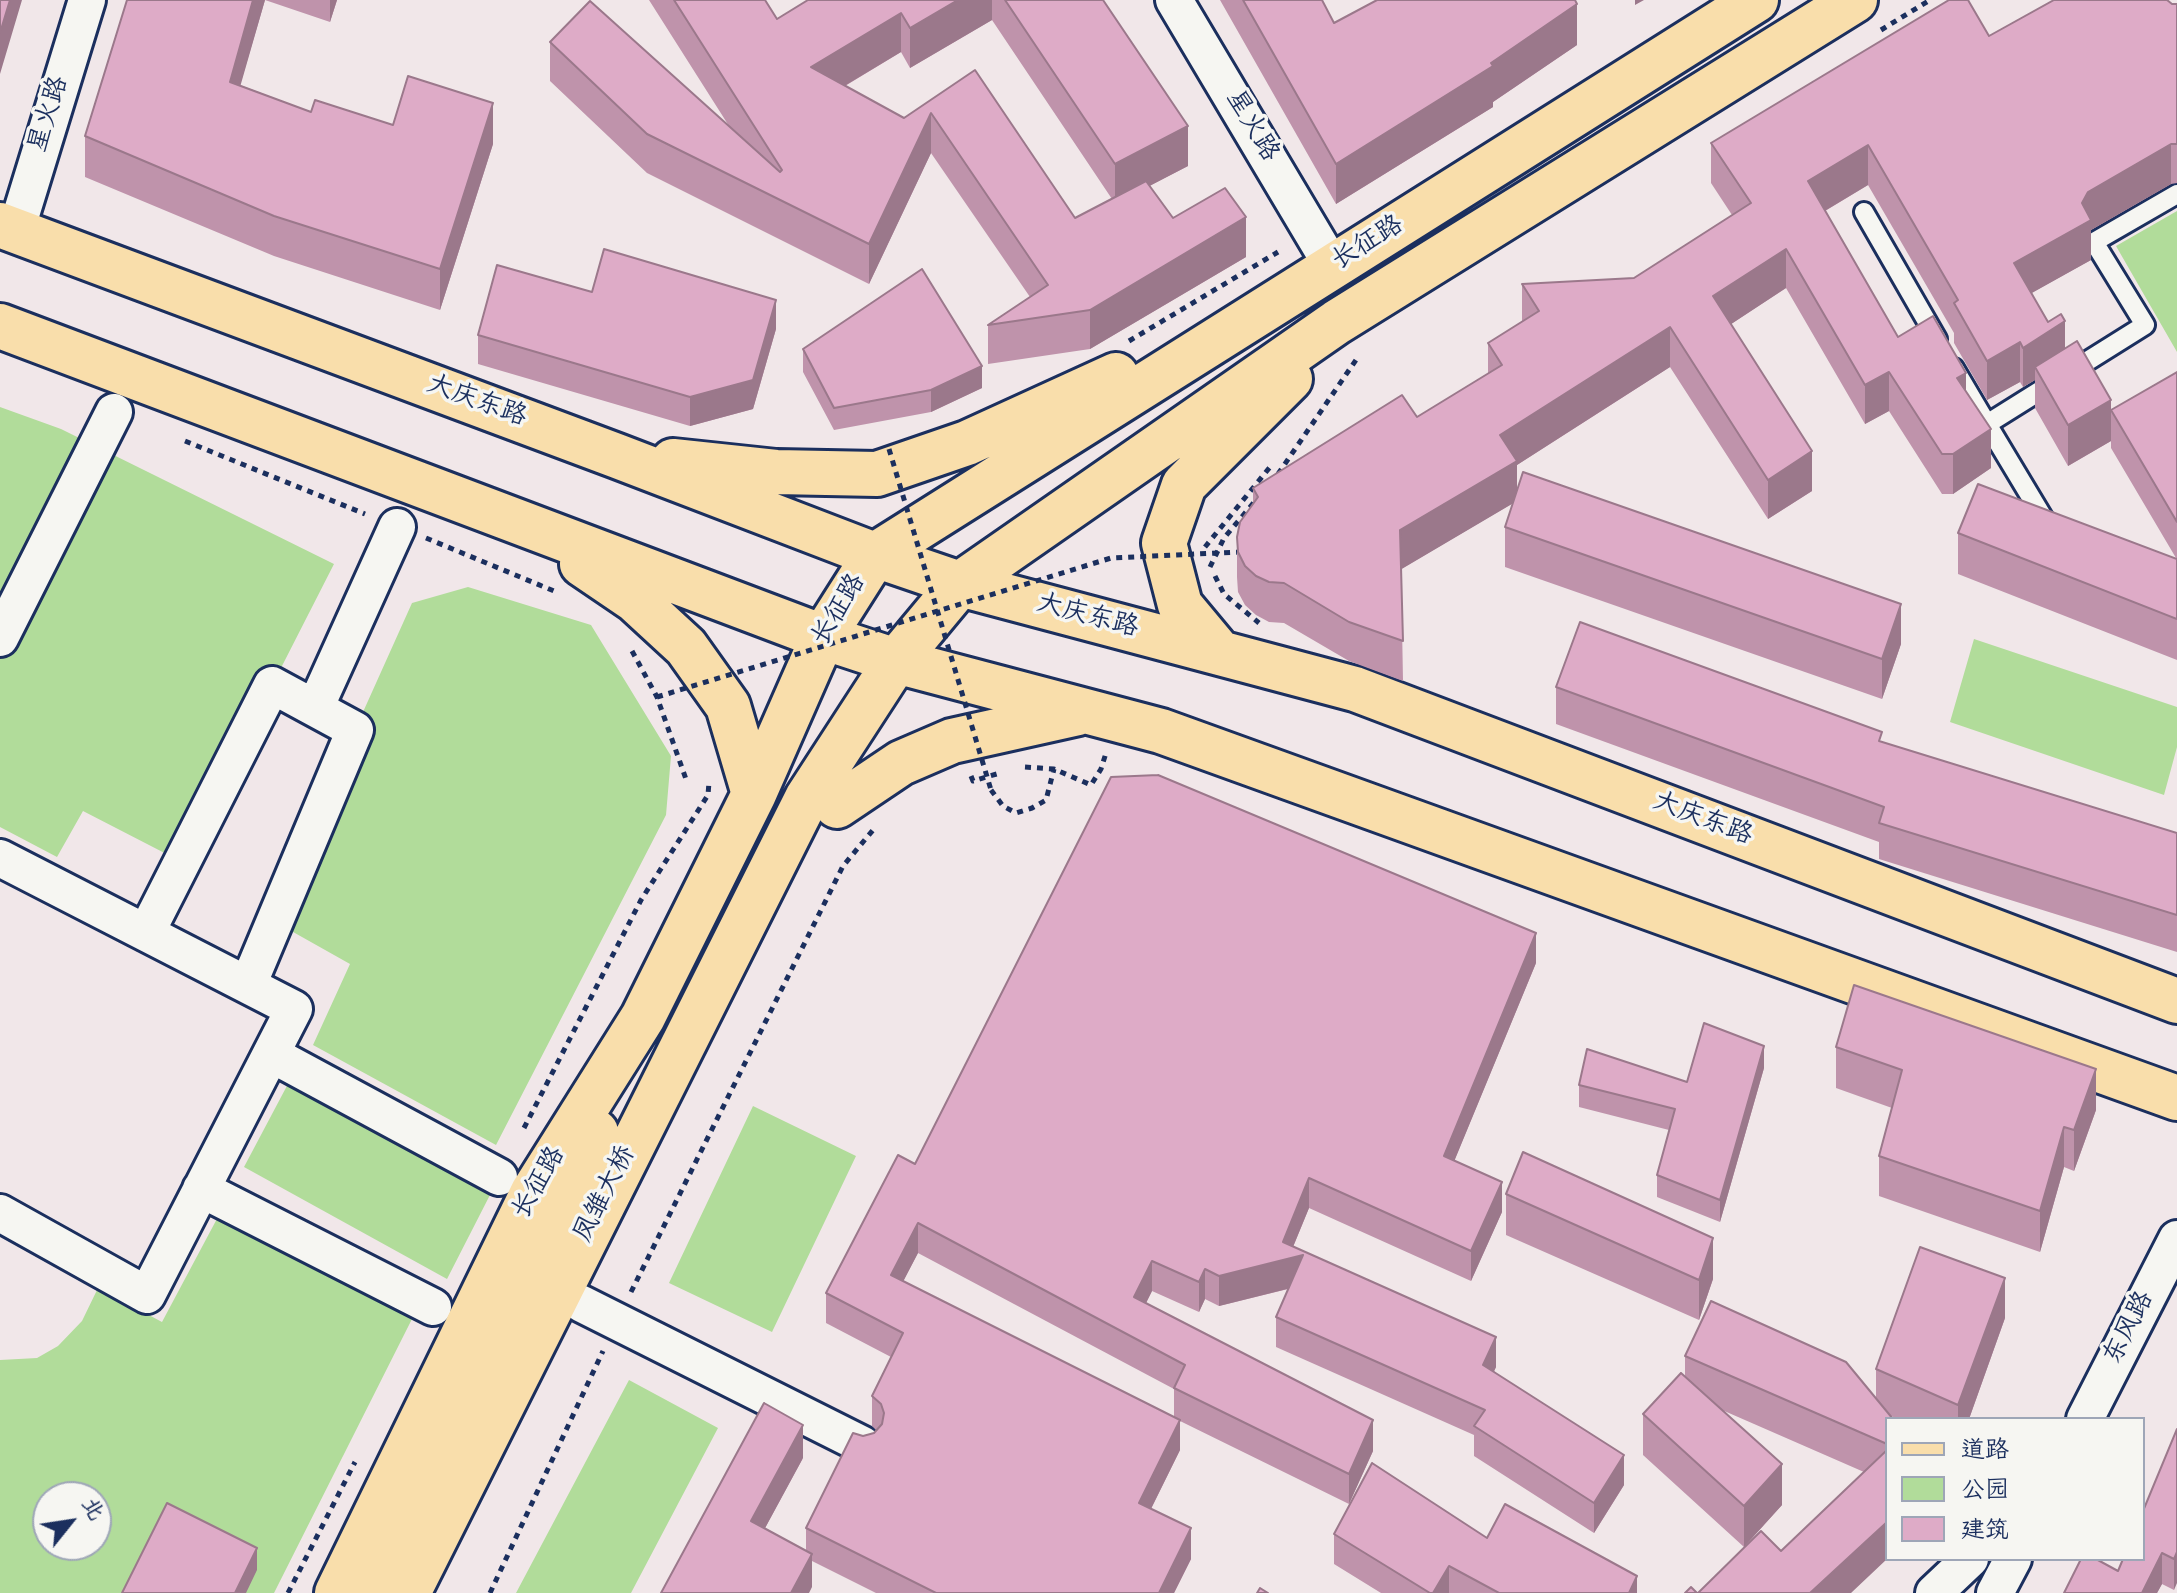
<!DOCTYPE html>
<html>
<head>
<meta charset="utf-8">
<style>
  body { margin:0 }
  #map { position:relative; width:2177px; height:1593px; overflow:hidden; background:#f1e7e9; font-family:"Gochi Hand","LXGW WenKai TC",sans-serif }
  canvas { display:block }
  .legend { position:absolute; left:1885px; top:1417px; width:260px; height:144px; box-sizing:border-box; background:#f6f6f2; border:2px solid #9ea6b7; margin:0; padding:10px 14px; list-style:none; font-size:24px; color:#1b2f5e }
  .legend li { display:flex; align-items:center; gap:16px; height:40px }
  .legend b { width:40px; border:2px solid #9ea6b7 }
  .north { position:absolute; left:32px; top:1481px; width:80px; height:80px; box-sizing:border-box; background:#f6f6f2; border:2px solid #9ea6b7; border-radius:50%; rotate:60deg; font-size:22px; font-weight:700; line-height:32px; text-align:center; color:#1b2f5e }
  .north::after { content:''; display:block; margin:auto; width:28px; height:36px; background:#1b2f5e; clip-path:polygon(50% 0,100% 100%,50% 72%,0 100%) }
</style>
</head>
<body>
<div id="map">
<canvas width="2177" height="1593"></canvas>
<ul class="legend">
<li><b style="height:10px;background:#f9deab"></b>道路</li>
<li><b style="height:22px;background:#b1dc9a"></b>公园</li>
<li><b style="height:22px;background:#deabc7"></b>建筑</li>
</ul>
<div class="north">北</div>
</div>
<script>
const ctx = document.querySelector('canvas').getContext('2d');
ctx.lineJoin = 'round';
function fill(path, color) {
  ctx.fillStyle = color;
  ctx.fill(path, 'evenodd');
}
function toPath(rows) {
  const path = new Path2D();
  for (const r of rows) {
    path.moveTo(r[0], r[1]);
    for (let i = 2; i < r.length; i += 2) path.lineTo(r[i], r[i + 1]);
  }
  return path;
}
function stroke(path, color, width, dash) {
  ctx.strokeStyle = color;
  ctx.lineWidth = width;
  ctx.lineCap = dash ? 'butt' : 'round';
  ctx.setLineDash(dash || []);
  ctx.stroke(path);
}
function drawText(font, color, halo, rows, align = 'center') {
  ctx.font = font + ' "Gochi Hand","LXGW WenKai TC",sans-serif';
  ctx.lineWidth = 7;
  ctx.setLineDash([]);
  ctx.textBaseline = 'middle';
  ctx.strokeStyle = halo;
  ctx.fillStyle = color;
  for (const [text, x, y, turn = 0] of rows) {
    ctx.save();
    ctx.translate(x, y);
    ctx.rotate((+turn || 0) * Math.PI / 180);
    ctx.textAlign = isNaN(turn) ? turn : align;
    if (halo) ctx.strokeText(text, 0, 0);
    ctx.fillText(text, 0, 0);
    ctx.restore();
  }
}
fill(toPath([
  [2177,211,2177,352,2116,246],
  [0,407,61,429,334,564,182,862,83,811,57,857,0,827],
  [468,587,591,625,671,756,666,815,496,1145,313,1045,350,964,270,919,412,603],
  [1974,639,2177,707,2177,747,2164,795,1950,722],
  [289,1082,491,1193,447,1279,244,1167],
  [753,1106,856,1156,772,1332,669,1283],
  [219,1215,412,1319,274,1593,0,1593,0,1360,37,1358,58,1346,82,1321,98,1288,162,1322],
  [48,1497,96,1497,96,1545,48,1545],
  [629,1380,718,1428,631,1593,516,1593]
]), '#b1dc9a');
const lane = toPath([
  [1864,212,1937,339],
  [1954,368,1987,424,2145,325,2094,242,2177,194],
  [1987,424,2047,524]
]);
const street = toPath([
  [1174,0,1325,254],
  [16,231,87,0],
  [0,638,114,412],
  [315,708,397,527],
  [0,858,294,1009,147,1295,0,1213],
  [146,933,272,685,355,730,248,985],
  [271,1054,499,1177],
  [201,1189,433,1307],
  [582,1304,863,1445],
  [2085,1419,2177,1239],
  [1934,1593,1970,1559],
  [1995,1593,2013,1559]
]);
const primary = toPath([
  [0,225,617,456,875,555,960,584,1355,689,2177,1001],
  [0,326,823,637,896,661,1161,731,2177,1098],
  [673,461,776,472,877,474,967,443,1116,375],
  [582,564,635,600,686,647,728,706,754,794],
  [1220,653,1180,605,1164,543,1184,485,1290,379],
  [837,806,901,763,952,741,1078,713],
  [371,1591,565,1207,596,1132],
  [337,1593,533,1192,643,1017,754,794,823,637,875,555,1756,0],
  [408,1593,807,798,896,661,960,584,1337,322,1855,0]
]);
stroke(lane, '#1b2f5e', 24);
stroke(street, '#1b2f5e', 42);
stroke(primary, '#1b2f5e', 50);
stroke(toPath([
  [1881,30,1930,0],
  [1129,341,1278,252],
  [185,441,365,514],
  [1278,474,1358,357],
  [426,538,554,591],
  [1205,547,1270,467],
  [1210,567,1224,538,1256,500],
  [1215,576,1224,594,1259,623],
  [632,651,657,697,687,782],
  [1025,767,1054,769,1091,785,1101,769,1106,753],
  [971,776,973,781,1000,773],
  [991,790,1003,806,1016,813,1032,808,1046,800,1054,769],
  [524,1128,641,900,708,795,709,782],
  [631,1292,843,866,873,830],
  [288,1593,355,1462],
  [490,1593,603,1351]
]), '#1b2f5e', 5, [6, 6]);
stroke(lane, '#f6f6f2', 18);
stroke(street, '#f6f6f2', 36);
stroke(primary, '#f9deab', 44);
stroke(toPath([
  [889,449,991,790],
  [657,697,1111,558,1239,552]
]), '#1b2f5e', 5, [6, 6]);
fill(toPath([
  [127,0,337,0,330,22,265,0,240,85,311,112,393,125,493,144,440,310,274,256,85,177,85,136],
  [649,0,765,0,777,19,808,0,1103,0,1188,166,1149,186,1173,218,1246,257,1090,349,988,364,988,325,1030,297,931,153,869,284,647,173,550,81,550,42,729,126],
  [992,20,1112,199,1075,218,975,70,904,118,845,86,901,52,910,68],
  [1220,0,1322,0,1334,23,1577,45,1493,102,1493,107,1336,204],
  [2172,4,2177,4,2177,183,2171,184,2091,230,2091,260,2031,293,2065,349,2111,410,2177,372,2177,660,1958,574,1958,533,2176,558,2111,448,2111,441,2068,466,2035,408,2035,380,2023,387,2020,382,1987,400,1954,343,1954,333,1868,185,1825,211,1898,337,1966,391,1991,468,1953,494,1942,494,1889,411,1865,424,1786,288,1731,324,1812,491,1768,519,1670,367,1517,465,1517,492,1901,644,1882,699,1505,567,1505,527,1513,503,1401,569,1403,681,1349,661,1284,623,1269,622,1256,615,1245,605,1238,592,1237,577,1237,537,1253,504,1253,488,1417,417,1488,374,1488,343,1522,322,1522,284,1634,278,1732,215,1711,183,1711,143,1989,36],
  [592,292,776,329,753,409,690,426,478,364,478,335],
  [803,349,982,388,931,412,834,430,803,372],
  [1556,687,1882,742,2177,833,2177,952,1879,859,1879,842,1556,724],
  [1536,963,1454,1161,1502,1212,1471,1281,1309,1208,1293,1247,1496,1367,1494,1371,1624,1485,1594,1533,1474,1456,1474,1435,1276,1347,1276,1317,1288,1289,1219,1306,1205,1299,1199,1312,1152,1291,1146,1303,1373,1451,1349,1504,1180,1421,1180,1450,1151,1509,1191,1559,1174,1593,876,1593,812,1561,812,1587,661,1593,803,1458,765,1528,806,1551,806,1528,863,1436,874,1433,876,1430,872,1426,872,1396,891,1357,826,1323,826,1293,915,1164],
  [918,1253,1174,1389,1174,1417,903,1281],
  [1836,1047,2096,1110,2074,1171,2064,1167,2040,1252,1879,1196,1879,1156,1892,1108,1836,1088],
  [1764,1068,1720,1222,1657,1197,1657,1175,1669,1130,1579,1107,1579,1085,1687,1082],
  [1506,1194,1713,1279,1699,1320,1506,1235],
  [2005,1318,1969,1419,1898,1419,1891,1416,1887,1419,1887,1559,1781,1551,1864,1472,1722,1410,1782,1505,1744,1547,1643,1455,1643,1414,1685,1376,1685,1356,1876,1399,1876,1369],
  [2177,1429,2174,1590,2162,1584,2157,1593,2064,1593,2118,1571],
  [1334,1534,1487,1538,1637,1593,1381,1593,1334,1564]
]), '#bf93ab');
fill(toPath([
  [10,0,22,0,0,74,0,33],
  [253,0,265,0,230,122,230,82],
  [330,0,337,0,330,22],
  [958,0,992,0,992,20,910,68,910,28],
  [1635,0,1644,0,1635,5],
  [1577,4,1577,45,1493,102,1493,107,1336,204,1336,164,1491,63],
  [901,13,901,52,811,106,811,67],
  [493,103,493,144,440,310,440,269],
  [931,113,931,153,869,284,869,244],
  [1188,126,1188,166,1115,204,1115,164],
  [2171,144,2171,184,2091,230,2091,260,2014,303,2014,263,2082,203,2088,192],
  [1868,145,1868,185,1808,221,1808,181],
  [1246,217,1246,257,1090,349,1090,310],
  [1786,249,1786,288,1713,336,1713,296],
  [776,300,776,329,753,409,690,426,690,397],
  [2065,321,2065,361,2035,367,2035,380,2023,387,2023,348],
  [1670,327,1670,367,1517,465,1517,501,1400,570,1400,530,1500,435],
  [2020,342,2020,382,1987,400,1987,361],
  [982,366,982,388,931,412,931,390],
  [1889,372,1889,411,1865,424,1865,385],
  [1966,373,1966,412,1957,378],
  [2111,400,2111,441,2068,466,2068,425],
  [1991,429,1991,468,1953,494,1953,454],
  [1812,451,1812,491,1768,519,1768,480],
  [1901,604,1901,644,1882,699,1882,659],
  [1536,933,1536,963,1444,1186,1444,1156],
  [1764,1046,1764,1068,1720,1222,1720,1200],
  [2096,1069,2096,1110,2074,1171,2074,1130],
  [2064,1127,2064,1167,2040,1252,2040,1211],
  [1309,1178,1309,1208,1288,1259,1303,1255,1303,1285,1219,1306,1219,1276,1283,1242],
  [1502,1182,1502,1212,1471,1281,1471,1251],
  [918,1223,918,1253,891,1305,891,1275],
  [1713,1238,1713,1279,1699,1320,1699,1280],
  [1152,1261,1152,1291,1134,1327,1134,1297],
  [1205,1269,1205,1299,1199,1312,1199,1282],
  [2005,1278,2005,1318,1969,1419,1958,1419,1958,1405],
  [1496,1337,1496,1367,1483,1395,1483,1365],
  [1180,1420,1180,1450,1139,1533,1139,1503],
  [1373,1420,1373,1451,1349,1504,1349,1474],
  [803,1425,803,1458,751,1554,751,1521],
  [1624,1455,1624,1485,1594,1533,1594,1503],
  [1782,1464,1782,1505,1744,1547,1744,1506],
  [1887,1522,1887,1559,1851,1593,1810,1593],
  [1191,1528,1191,1559,1174,1593,1159,1593],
  [257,1548,257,1570,246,1593,235,1593],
  [2177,1552,2177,1583,2174,1590,2174,1559],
  [2162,1553,2162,1584,2157,1593,2142,1593],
  [812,1554,812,1587,809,1593,791,1593],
  [1449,1566,1449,1593,1433,1593],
  [1637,1576,1637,1593,1629,1593]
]), '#9b788b');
const building = toPath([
  [0,0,10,0,0,33,0,0],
  [127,0,253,0,230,82,311,112,315,100,393,125,408,76,493,103,440,269,274,216,85,136,127,0],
  [674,0,765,0,777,19,808,0,958,0,910,28,901,13,811,67,904,118,975,70,1075,218,1146,181,1173,218,1225,188,1246,217,1090,310,988,325,1048,285,931,113,869,244,647,134,550,42,590,1,780,172,782,170,674,0],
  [1005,0,1103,0,1188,126,1115,164,1005,0],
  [1243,0,1322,0,1334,23,1377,0,1575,0,1577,4,1491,63,1493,66,1336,164,1243,0],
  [1949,0,1968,0,1989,36,2054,0,2167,0,2172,4,2177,4,2177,144,2171,144,2088,192,2082,203,2091,220,2014,263,2048,322,2061,314,2065,321,2023,348,2020,342,1987,361,1954,303,1958,300,1868,145,1808,181,1898,337,1933,316,1966,373,1957,378,1991,429,1953,454,1942,454,1889,372,1865,385,1786,249,1713,296,1812,451,1768,480,1670,327,1500,435,1517,461,1400,530,1403,641,1349,622,1284,583,1269,582,1256,576,1245,566,1238,552,1237,537,1240,522,1258,497,1253,488,1402,395,1417,417,1502,365,1488,343,1539,311,1522,284,1634,278,1751,203,1711,143,1949,0],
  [604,249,776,300,753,380,690,397,478,335,497,265,592,292,604,249],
  [922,269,982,366,931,390,834,408,803,349,922,269],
  [2077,341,2111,400,2068,425,2035,367,2077,341],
  [2177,372,2177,522,2111,410,2177,372],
  [1523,472,1901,604,1882,659,1505,527,1523,472],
  [1978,484,2177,559,2177,619,1958,533,1978,484],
  [1580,622,1882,732,1879,741,2177,833,2177,915,1879,823,1884,807,1556,687,1580,622],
  [1158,775,1536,933,1444,1156,1502,1182,1471,1251,1309,1178,1283,1242,1496,1337,1483,1365,1624,1455,1594,1503,1474,1426,1485,1410,1276,1317,1303,1255,1219,1276,1205,1269,1199,1282,1152,1261,1134,1297,1373,1420,1349,1474,1174,1388,1185,1365,918,1223,891,1275,1180,1420,1139,1503,1191,1528,1159,1593,936,1593,806,1528,853,1433,863,1436,874,1433,882,1424,884,1413,881,1404,872,1396,903,1333,826,1293,898,1155,915,1164,1111,777,1158,775],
  [1854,985,2096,1069,2074,1130,2064,1127,2040,1211,1879,1156,1902,1070,1836,1047,1854,985],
  [1704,1023,1764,1046,1720,1200,1657,1175,1675,1109,1579,1085,1587,1049,1687,1082,1704,1023],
  [1523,1152,1713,1238,1699,1280,1506,1194,1523,1152],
  [1920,1247,2005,1278,1958,1405,1876,1369,1920,1247],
  [1711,1301,1846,1362,1893,1419,1887,1419,1887,1444,1685,1356,1711,1301],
  [1681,1373,1782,1464,1744,1506,1643,1414,1681,1373],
  [764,1403,803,1425,751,1521,812,1554,791,1593,661,1593,764,1403],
  [2177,1429,2177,1552,2174,1559,2162,1553,2142,1593,2064,1593,2081,1559,2096,1559,2118,1571,2123,1559,2143,1559,2143,1511,2177,1429],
  [1887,1450,1887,1522,1810,1593,1698,1593,1761,1531,1781,1551,1887,1450],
  [1372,1463,1487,1538,1505,1504,1637,1576,1629,1593,1499,1593,1449,1566,1433,1593,1430,1593,1334,1534,1372,1463],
  [167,1503,257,1548,235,1593,122,1593,167,1503],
  [1691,1587,1697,1593,1685,1593,1691,1587],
  [1260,1588,1268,1593,1257,1593,1260,1588]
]);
fill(building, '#deabc7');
stroke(building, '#9b788b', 2);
drawText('26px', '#1b2f5e', '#f6f6f2', [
  ["星火路",51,115,-73],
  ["星火路",1250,127,59],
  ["长征路",1369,245,-32],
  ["大庆东路",476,403,20],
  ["长征路",841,611,-59],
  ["大庆东路",1087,618,15],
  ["大庆东路",1702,821,21],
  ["长征路",541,1184,-60],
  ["凤雏大桥",607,1195,-63],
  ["东风路",2131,1329,-63]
]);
</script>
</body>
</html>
